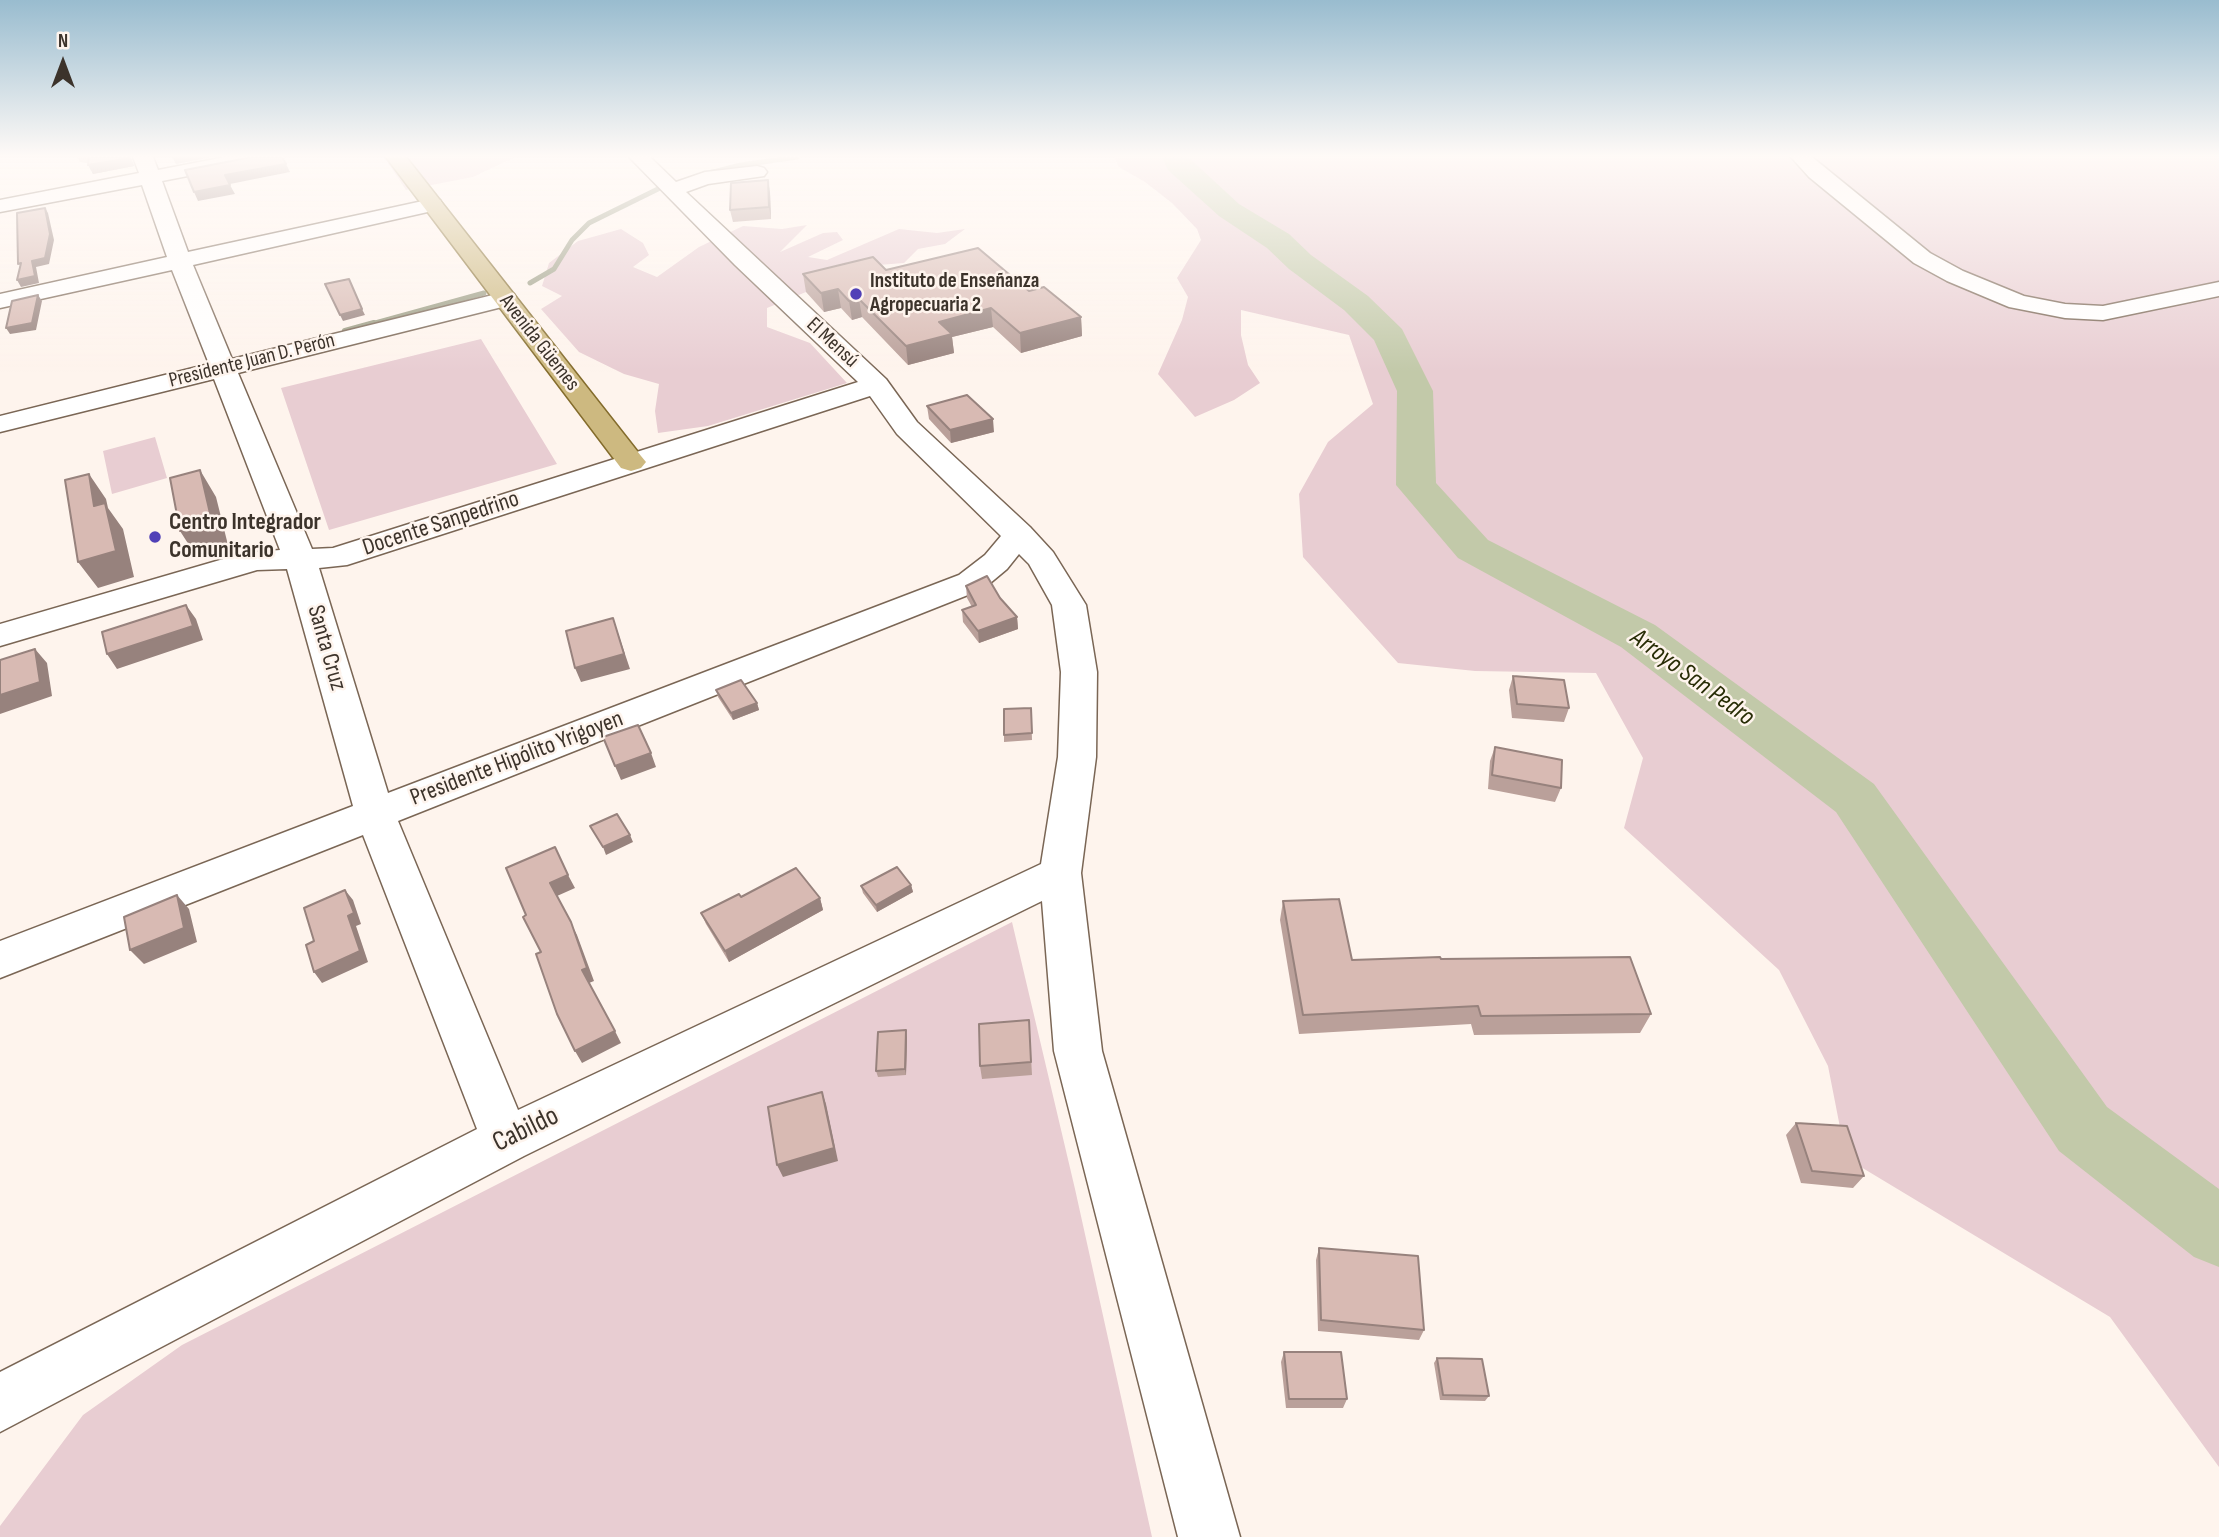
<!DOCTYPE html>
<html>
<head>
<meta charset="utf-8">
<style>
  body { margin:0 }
  #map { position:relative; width:2219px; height:1537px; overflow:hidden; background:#fef4ed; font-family:"Sofia Sans Condensed",sans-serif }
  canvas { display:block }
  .north { position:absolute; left:28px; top:28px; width:70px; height:70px; -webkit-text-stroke:5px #fef4ed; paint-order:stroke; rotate:0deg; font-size:19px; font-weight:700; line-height:28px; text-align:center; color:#3c332b }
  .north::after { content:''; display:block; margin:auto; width:24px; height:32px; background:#3c332b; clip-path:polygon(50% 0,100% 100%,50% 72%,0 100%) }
</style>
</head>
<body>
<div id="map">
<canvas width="2219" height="1537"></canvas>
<div class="north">N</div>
</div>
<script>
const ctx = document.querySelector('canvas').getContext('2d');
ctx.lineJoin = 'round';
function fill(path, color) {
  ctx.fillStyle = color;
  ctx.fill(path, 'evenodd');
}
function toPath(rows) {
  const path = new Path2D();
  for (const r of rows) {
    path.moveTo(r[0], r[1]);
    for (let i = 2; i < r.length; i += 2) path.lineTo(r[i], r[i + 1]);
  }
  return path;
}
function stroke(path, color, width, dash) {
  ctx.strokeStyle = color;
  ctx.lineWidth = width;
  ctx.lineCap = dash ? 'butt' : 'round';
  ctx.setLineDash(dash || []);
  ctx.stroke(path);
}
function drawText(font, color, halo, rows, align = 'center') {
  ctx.font = font + ' "Sofia Sans Condensed",sans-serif';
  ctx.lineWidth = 5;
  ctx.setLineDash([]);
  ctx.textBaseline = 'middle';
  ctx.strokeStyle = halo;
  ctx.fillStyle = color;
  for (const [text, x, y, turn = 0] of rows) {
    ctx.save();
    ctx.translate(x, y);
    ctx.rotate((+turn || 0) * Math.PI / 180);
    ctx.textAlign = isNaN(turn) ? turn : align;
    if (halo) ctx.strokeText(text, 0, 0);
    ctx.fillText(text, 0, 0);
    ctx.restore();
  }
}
fill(toPath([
  [384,157,515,157,473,177,406,190],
  [1114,157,2219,157,2219,1467,2110,1317,1846,1158,1828,1066,1779,970,1624,828,1643,758,1596,673,1475,671,1398,663,1303,557,1299,494,1328,442,1373,404,1349,335,1241,310,1241,335,1248,365,1260,383,1234,400,1195,417,1158,374,1182,320,1188,297,1177,278,1201,240,1197,229,1172,203,1145,182,1119,167],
  [807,225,780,252,823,233,837,232,843,240,808,257,827,260,899,229,937,233,965,229,945,244,918,249,904,263,866,266,851,281,806,292,767,308,767,327,810,343,847,383,708,426,658,433,655,411,659,384,624,374,579,352,541,309,562,296,542,286,549,263,578,241,621,229,643,243,649,255,633,267,657,277,699,247,743,226,782,229],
  [481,339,557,464,329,530,281,388],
  [155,437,167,478,112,494,103,451],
  [1012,922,1075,1189,1152,1537,0,1537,0,1526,83,1415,182,1345]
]), '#e8cdd2');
stroke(toPath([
  [709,173,741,165,797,157],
  [530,283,554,269,572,240,589,223,662,187],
  [368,325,484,293]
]), '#9a9c83', 5);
stroke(toPath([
  [345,331,374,323]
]), '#9a9c83', 6);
fill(toPath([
  [1162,157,1188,157,1239,204,1289,234,1311,255,1368,296,1402,329,1433,391,1436,483,1488,540,1655,625,1874,784,2107,1107,2219,1189,2219,1267,2194,1257,2059,1151,1836,812,1621,647,1458,558,1396,485,1397,391,1374,340,1344,310,1289,269,1267,248,1219,216,1168,170,1162,157]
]), '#c2c9a9');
const minor = toPath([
  [133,157,153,157,158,170,225,157,265,157,262,161,255,163,162,181,188,252,432,199,440,200,443,205,440,210,432,211,193,265,232,359,505,292,514,294,517,299,514,304,238,373,312,549,333,548,858,382,735,265,629,157,650,157,676,182,705,172,757,166,764,168,767,172,764,176,708,184,686,192,886,379,917,422,1030,527,1053,552,1086,605,1097,672,1096,757,1081,873,1102,1051,1240,1537,1178,1537,1054,1051,1042,901,524,1156,0,1432,0,1372,477,1129,363,835,0,978,0,941,353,806,287,569,257,570,0,646,0,624,244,553,280,550,214,379,0,432,0,416,209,364,172,270,0,308,0,294,167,257,142,185,0,212,0,200,139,173,133,157],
  [870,396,897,434,1001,536,985,555,959,575,388,793,319,568,347,565,870,396],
  [1019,554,1029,564,1052,605,1061,672,1058,757,1041,864,518,1110,398,821,983,589,1007,569,1019,554],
  [1791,157,1812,157,1930,253,1963,271,2024,296,2065,304,2103,306,2219,282,2219,296,2103,320,2065,318,2009,307,1947,281,1914,263,1809,177,1791,157]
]);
const major = toPath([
  [386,157,406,157,641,456,646,462,641,468,631,471,621,468,386,157]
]);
stroke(minor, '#7a6655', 3);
stroke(major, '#846c2c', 3);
fill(minor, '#fff');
fill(major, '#cdb980');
fill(toPath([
  [77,157,131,157,134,166,93,174,88,163,80,162],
  [770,192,771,219,733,222,730,210],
  [886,270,1081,317,1082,336,1021,353,993,327,952,337,954,353,908,365,862,317,852,320,841,308,824,312,806,292,803,274],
  [927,406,994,432,951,443,929,419],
  [966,586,1000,598,1017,617,1018,629,979,643,963,622,962,610,972,607,967,598],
  [1513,676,1569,708,1564,722,1512,718,1509,690],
  [716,690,757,703,759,710,733,720,718,697],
  [1031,708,1032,740,1004,742,1004,735],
  [1495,747,1561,788,1555,802,1488,789,1490,761],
  [911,885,913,892,877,912,863,893,861,886],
  [741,897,820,898,823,910,729,962,706,924,701,913],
  [1283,901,1352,960,1441,959,1651,1014,1640,1033,1474,1035,1471,1024,1299,1034,1280,920],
  [1029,1020,1032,1075,982,1079,980,1066],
  [907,1037,906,1075,878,1077,876,1071],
  [1796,1123,1864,1176,1853,1188,1801,1183,1786,1135],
  [1319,1248,1424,1330,1419,1340,1318,1331,1316,1260],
  [1284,1352,1347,1399,1343,1408,1286,1408,1281,1362],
  [1437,1358,1489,1396,1485,1401,1440,1400,1434,1363]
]), '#baa09a');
fill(toPath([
  [129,157,131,157,134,166,93,174,88,165],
  [172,157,213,157,176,164],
  [286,164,290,172,230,184,225,175],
  [768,180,770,192,771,219,769,207],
  [230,185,235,194,198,201,194,192],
  [45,208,48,213,54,240,49,264,36,267,39,283,21,287,17,280],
  [838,289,841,308,824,312,821,293],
  [38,295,42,301,36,330,10,334,6,328],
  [859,299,862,317,852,320,849,301],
  [991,308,993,327,952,337,954,353,908,365,906,346,939,322],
  [362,309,365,315,343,321,340,315],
  [1081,317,1082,336,1021,353,1020,333],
  [993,419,994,432,951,443,950,430],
  [200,470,216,497,229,549,198,559,180,531],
  [89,474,106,499,108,508,123,529,134,577,98,588,78,562,94,506],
  [186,605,196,619,203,640,117,669,107,654],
  [1017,617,1018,629,979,643,978,631],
  [613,618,630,669,581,682,575,668],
  [35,649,47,663,52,696,0,714,0,695],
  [757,703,759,710,733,720,731,713],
  [651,753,656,767,621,780,615,766],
  [630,835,633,842,606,855,603,847],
  [568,875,575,888,557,896,577,935,594,981,589,983,582,970,550,883],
  [911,885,913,892,877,912,876,905],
  [345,890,353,900,361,924,356,926,368,962,322,983,314,972,348,916],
  [177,895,189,909,197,942,144,964,130,950],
  [820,898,823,910,729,962,725,951],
  [906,1030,907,1037,906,1075,905,1069],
  [615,1031,621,1043,582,1063,575,1051],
  [822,1092,826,1104,838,1161,783,1177,777,1165]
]), '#97827d');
const building = toPath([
  [89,157,129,157,129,158,88,165,89,157],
  [252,157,282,157,286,164,225,175,230,185,194,192,185,170,252,157],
  [768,180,769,207,730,210,731,183,768,180],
  [45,208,50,234,45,258,32,261,35,276,17,280,21,263,18,264,17,213,45,208],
  [978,248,1029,291,1044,287,1081,317,1020,333,991,308,939,322,952,334,906,346,859,299,849,301,838,289,821,293,803,274,873,257,886,270,978,248],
  [349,279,362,309,340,315,325,284,349,279],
  [38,295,32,323,6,328,12,301,38,295],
  [967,395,993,419,950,430,927,406,967,395],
  [200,470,212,522,180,531,170,478,200,470],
  [89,474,94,506,105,503,116,551,78,562,65,480,89,474],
  [987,576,1000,598,1017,617,978,631,962,610,976,605,966,586,987,576],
  [186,605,193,626,107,654,102,632,186,605],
  [613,618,624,654,575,668,566,631,613,618],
  [35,649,40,682,0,695,0,660,35,649],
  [1513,676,1564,680,1569,708,1517,704,1513,676],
  [741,680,757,703,731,713,716,690,741,680],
  [1031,708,1032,733,1004,735,1004,709,1031,708],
  [638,725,651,753,615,766,603,737,638,725],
  [1495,747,1562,760,1561,788,1492,775,1495,747],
  [617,814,630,835,603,847,590,826,617,814],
  [555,847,568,875,550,883,571,922,587,968,582,970,615,1031,575,1051,557,1014,536,954,541,952,523,917,526,915,506,868,555,847],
  [897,867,911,885,876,905,861,886,897,867],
  [796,868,820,898,725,951,701,913,739,894,741,897,796,868],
  [345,890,354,913,348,916,360,951,314,972,306,945,314,941,304,908,345,890],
  [177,895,184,928,130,950,124,917,177,895],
  [1339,899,1352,960,1440,957,1441,959,1630,957,1651,1014,1481,1016,1478,1006,1303,1015,1283,901,1339,899],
  [1029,1020,1031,1062,980,1066,979,1024,1029,1020],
  [906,1030,905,1069,876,1071,878,1032,906,1030],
  [822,1092,834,1148,777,1165,768,1107,822,1092],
  [1796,1123,1847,1126,1864,1176,1812,1171,1796,1123],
  [1319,1248,1418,1256,1424,1330,1321,1320,1319,1248],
  [1284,1352,1341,1352,1347,1399,1289,1399,1284,1352],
  [1437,1358,1482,1359,1489,1396,1443,1395,1437,1358]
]);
fill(building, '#d8bab3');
stroke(building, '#97827d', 2);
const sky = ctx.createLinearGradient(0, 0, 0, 372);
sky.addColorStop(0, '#99bccf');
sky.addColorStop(0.42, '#fffaf7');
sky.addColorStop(1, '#fffaf700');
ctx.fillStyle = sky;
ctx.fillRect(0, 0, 2219, 372);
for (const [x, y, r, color] of [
  [856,294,7,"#5040b7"],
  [155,537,7,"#5040b7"]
]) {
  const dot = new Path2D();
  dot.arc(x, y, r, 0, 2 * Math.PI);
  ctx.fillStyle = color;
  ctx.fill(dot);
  stroke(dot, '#fef4ed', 2.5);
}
drawText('bold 21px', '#3c332b', '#fef4ed', [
  ["Instituto de Enseñanza",870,282],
  ["Agropecuaria 2",870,306]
], 'left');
drawText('21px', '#3c332b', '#fef4ed', [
  ["Avenida Güemes",539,343,52],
  ["El Mensú",832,343,43],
  ["Presidente Juan D. Perón",252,361,-14]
]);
drawText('bold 24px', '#3c332b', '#fef4ed', [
  ["Centro Integrador",169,523],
  ["Comunitario",169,551]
], 'left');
drawText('24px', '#3c332b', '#fef4ed', [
  ["Docente Sanpedrino",441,524,-18],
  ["Santa Cruz",326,648,74],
  ["Presidente Hipólito Yrigoyen",517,759,-21]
]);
drawText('italic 26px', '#282d06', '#fef4ed', [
  ["Arroyo San Pedro",1692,678,36]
]);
drawText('28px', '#3c332b', '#fef4ed', [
  ["Cabildo",526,1130,-26]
]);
</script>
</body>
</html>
